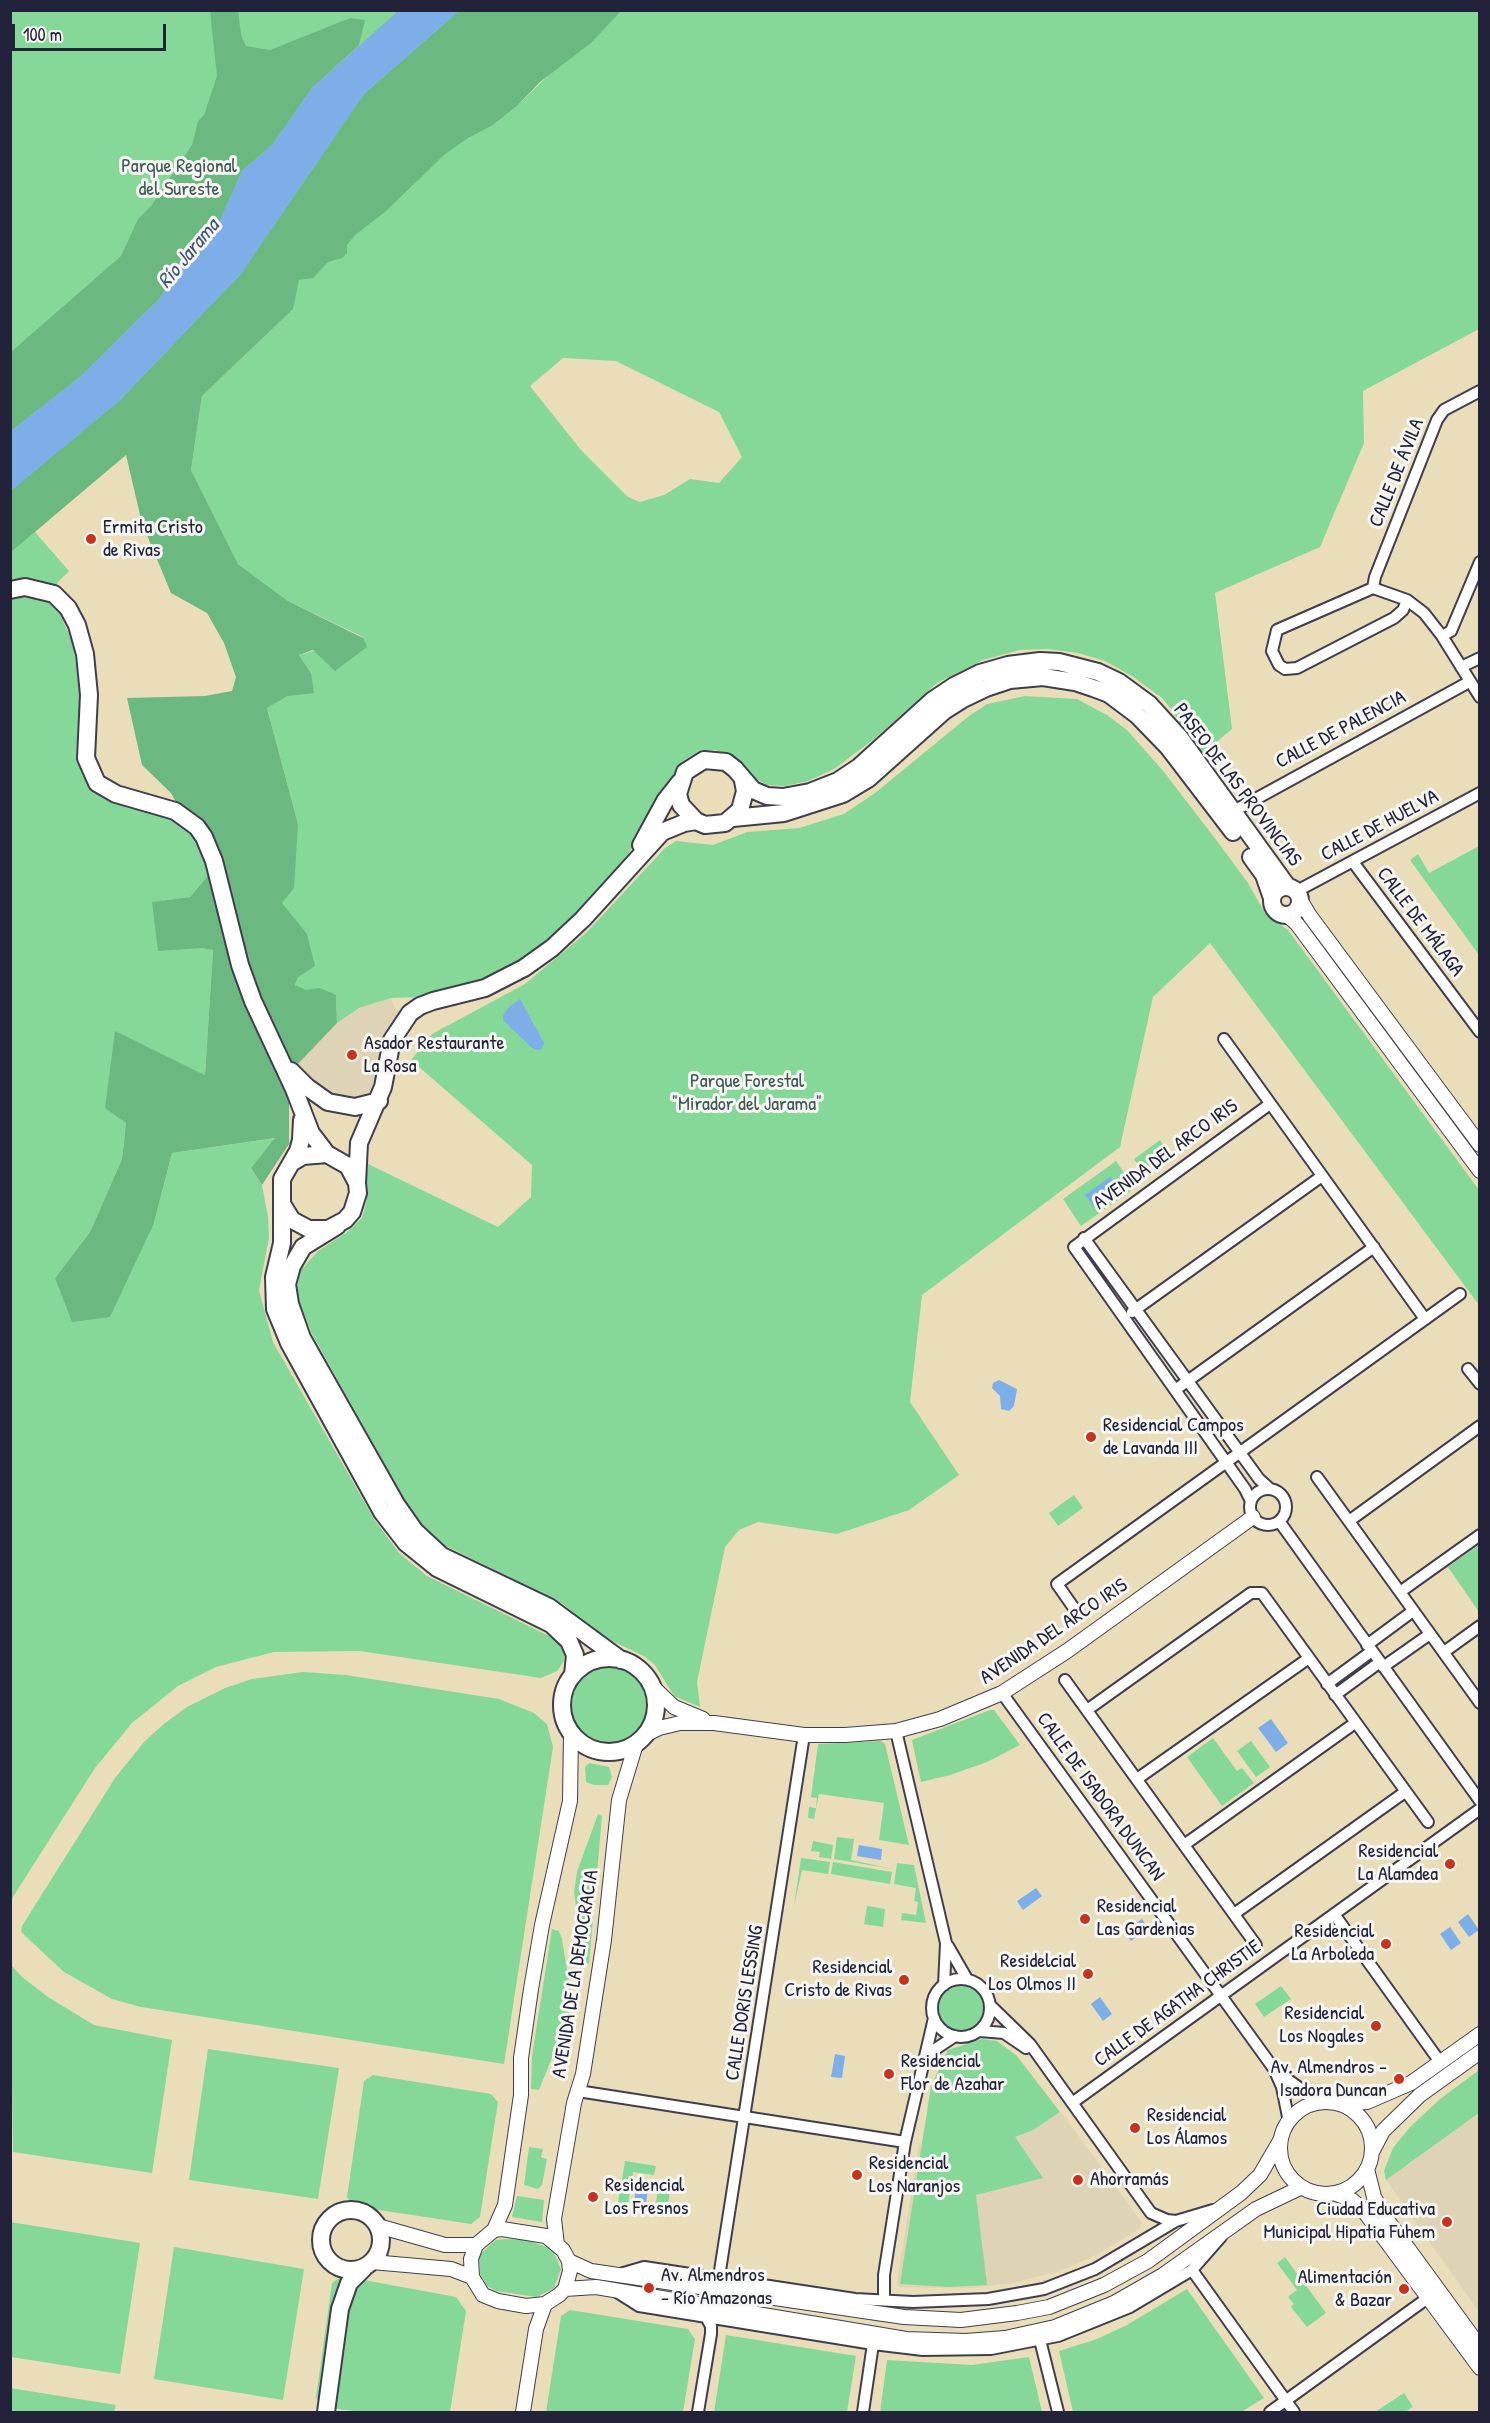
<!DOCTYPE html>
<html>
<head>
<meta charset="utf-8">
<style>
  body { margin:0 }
  #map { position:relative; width:1490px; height:2423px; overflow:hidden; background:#e9deb9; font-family:"Patrick Hand",sans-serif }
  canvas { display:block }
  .frame { position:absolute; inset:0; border:12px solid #22223b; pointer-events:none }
  .scale { position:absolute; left:12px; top:24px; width:154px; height:27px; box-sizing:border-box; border:3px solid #22223b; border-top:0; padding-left:8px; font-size:18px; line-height:21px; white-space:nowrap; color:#22223b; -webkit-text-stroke:4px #f6f6f2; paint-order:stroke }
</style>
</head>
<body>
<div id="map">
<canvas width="1490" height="2423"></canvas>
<div class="frame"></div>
<div class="scale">100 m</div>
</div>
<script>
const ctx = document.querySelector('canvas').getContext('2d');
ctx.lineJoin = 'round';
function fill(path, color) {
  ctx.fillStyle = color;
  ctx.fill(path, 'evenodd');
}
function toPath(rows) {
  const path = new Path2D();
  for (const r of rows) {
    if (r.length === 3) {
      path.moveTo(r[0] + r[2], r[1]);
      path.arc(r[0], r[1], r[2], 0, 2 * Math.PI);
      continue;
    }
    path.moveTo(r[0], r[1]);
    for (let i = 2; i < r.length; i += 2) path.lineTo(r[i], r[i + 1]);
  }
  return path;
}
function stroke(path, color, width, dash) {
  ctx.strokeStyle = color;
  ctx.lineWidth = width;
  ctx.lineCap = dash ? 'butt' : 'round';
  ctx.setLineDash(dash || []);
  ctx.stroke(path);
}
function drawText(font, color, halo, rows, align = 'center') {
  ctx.font = font + ' "Patrick Hand",sans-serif';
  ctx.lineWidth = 6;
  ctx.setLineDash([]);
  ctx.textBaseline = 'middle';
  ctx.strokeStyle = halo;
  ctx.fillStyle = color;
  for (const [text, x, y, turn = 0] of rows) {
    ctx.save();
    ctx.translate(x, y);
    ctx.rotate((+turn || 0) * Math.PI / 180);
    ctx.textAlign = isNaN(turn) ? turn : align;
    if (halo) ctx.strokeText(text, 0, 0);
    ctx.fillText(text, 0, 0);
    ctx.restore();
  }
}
fill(toPath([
  [391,998,395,1008,402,1012,388,1029,374,1096,348,1102,332,1097,295,1067,337,1023,359,1008],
  [1061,2112,1142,2223,1139,2229,1096,2255,1060,2271,1012,2283,972,2288,899,2287,897,2283,919,2144,943,2147,1032,2129],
  [1479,2113,1479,2312,1386,2180]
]), '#ded3b5');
fill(toPath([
  [11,11,611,11,493,125,517,106,614,11,1479,11,1479,329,1363,391,1364,443,1320,547,1215,593,1232,729,1198,757,1172,710,1162,698,1132,676,1105,661,1078,653,1048,649,1020,650,983,660,937,683,873,740,834,769,808,781,785,786,767,785,756,779,729,754,715,750,699,751,681,762,623,863,596,895,533,954,502,974,462,989,421,997,391,998,359,1008,337,1023,336,995,306,991,295,985,298,977,281,903,298,824,267,708,288,696,311,673,299,655,363,637,288,601,238,564,191,470,202,396,276,325,35,532,69,571,58,582,50,604,59,612,73,643,93,790,110,800,173,819,195,836,205,854,210,873,190,897,153,902,201,948,213,950,205,1075,115,1032,126,1123,122,1159,90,1232,55,1278,154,1223,172,1153,276,1138,251,1168,262,1185,268,1217,269,1238,259,1290,273,1342,374,1519,399,1553,427,1576,549,1636,564,1648,564,1661,557,1671,541,1678,360,1651,274,1652,216,1667,178,1686,132,1723,95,1768,11,1900],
  [563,358,616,361,719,412,742,457,719,483,690,479,664,495,640,502,628,497,581,450,530,386],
  [1025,696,1077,699,1107,715,1127,730,1164,772,1217,841,1248,883,1265,913,1288,930,1479,1190,1479,1305,1210,943,1153,997,1120,1147,922,1295,910,1402,959,1475,909,1510,837,1534,758,1522,739,1530,725,1547,697,1682,700,1707,674,1696,655,1665,644,1656,612,1641,590,1627,563,1604,446,1546,423,1525,407,1504,312,1334,296,1294,300,1271,318,1251,346,1233,362,1218,367,1200,366,1163,498,1227,531,1197,532,1165,411,1060,432,1034,525,984,586,933,665,848,676,841,713,845,747,832,799,828,844,814,875,793,969,716,987,704],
  [1479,846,1479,955,1410,860,1418,854,1429,873],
  [1160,1140,1169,1154,1143,1172,1134,1159],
  [1116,1161,1135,1188,1081,1226,1063,1199],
  [1074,1495,1083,1508,1058,1526,1049,1513],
  [1479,1545,1479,1612,1448,1567],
  [609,1705,40],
  [303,1672,346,1675,499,1699,534,1713,547,1724,553,1747,504,2064,141,2007,112,1999,64,1972,21,1932,22,1926,115,1778,144,1742,165,1723,187,1707,225,1688,252,1679],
  [990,1710,994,1710,1020,1745,987,1762,950,1775,921,1782,912,1740],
  [1213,1738,1237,1771,1242,1768,1254,1783,1222,1806,1187,1757],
  [881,1741,885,1744,909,1845,879,1840,884,1803,819,1794,814,1819,808,1818,809,1807,816,1808,817,1798,811,1797,818,1744],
  [1251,1741,1270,1767,1256,1777,1237,1751],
  [589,1763,609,1767,612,1777,608,1785,594,1785,586,1782,585,1767],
  [598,1814,602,1816,589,1964,586,1963,581,1943,574,1892,577,1872],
  [837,1837,854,1839,851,1860,893,1869,834,1859],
  [813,1841,833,1845,831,1859,819,1857,820,1852,811,1851],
  [801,1858,830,1862,828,1874,802,1870,794,1906],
  [833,1862,892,1872,890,1884,831,1874],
  [897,1863,914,1865,926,1923,901,1920,902,1913,916,1915,918,1902,914,1901,916,1888,894,1884],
  [867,1906,885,1909,883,1927,864,1924],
  [552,1929,559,1931,562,1939,571,1995,569,2015,539,2090,531,2089,532,2056],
  [10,1964,22,1977,48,1997,94,2025,172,2040,152,2173,13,2152],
  [962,2008,23],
  [1281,1986,1291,1999,1264,2017,1255,2004],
  [982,2039,997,2041,1017,2056,1060,2112,1033,2130,1015,2137,1043,2178,976,2195,987,2285,949,2287,900,2284,931,2086,948,2050],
  [208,2049,339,2068,318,2199,189,2180],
  [1479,2070,1479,2113,1386,2180,1384,2171,1393,2148,1410,2127,1440,2099],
  [373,2075,491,2094,498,2102,480,2217,471,2224,353,2206,347,2197,364,2081],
  [529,2147,543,2149,541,2157,547,2159,542,2185,538,2189,524,2185],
  [625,2161,656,2166,654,2175,633,2172,628,2204,618,2202],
  [659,2181,671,2183,668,2205,656,2203],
  [517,2196,544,2200,542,2222,512,2217],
  [10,2222,140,2243,120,2374,11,2357],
  [506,2239,527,2240,552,2249,561,2269,554,2288,537,2297,496,2291,487,2286,480,2273,479,2255,496,2240],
  [174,2247,304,2269,283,2400,154,2379],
  [1285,2257,1326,2313,1307,2327,1291,2307,1294,2304,1288,2297,1297,2290,1277,2263],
  [342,2276,456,2297,466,2311,450,2412,361,2412,323,2407,316,2397,332,2283],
  [1187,2289,1264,2398,1241,2412,1073,2412,1059,2351,1097,2339,1127,2325],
  [570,2310,688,2329,695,2339,683,2412,546,2412,561,2316],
  [726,2335,856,2356,847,2412,714,2412],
  [1029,2357,1042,2412,880,2412,887,2360,972,2365],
  [10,2388,116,2405,114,2412,11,2412],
  [1404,2393,1413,2407,1405,2412,1375,2412]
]), '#86d899');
fill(toPath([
  [210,11,238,11,241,35,246,46,270,50,350,18,365,20,359,45,312,88,272,145,242,171,221,218,157,301,81,376,11,431,11,352,121,256,138,219,151,206,192,145,198,121,204,115,217,76],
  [459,11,621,11,591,43,540,82,517,106,493,125,468,138,444,155,385,212,355,235,347,245,347,253,342,258,328,262,313,278,299,280,293,309,202,396,191,470,238,564,288,601,363,638,367,647,335,671,313,650,299,655,311,673,314,693,288,696,267,708,298,824,294,888,282,903,307,934,315,966,298,977,295,985,306,990,320,988,336,995,337,1023,295,1067,284,1086,289,1103,289,1144,262,1185,251,1168,275,1138,172,1153,154,1223,110,1317,72,1322,55,1278,90,1232,122,1159,126,1123,105,1108,115,1031,205,1075,213,950,201,948,158,951,152,902,190,897,210,873,205,854,171,793,142,765,127,698,205,696,232,691,236,677,224,643,207,613,171,593,142,523,126,455,11,552,10,491,119,401,240,275,364,94]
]), '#6cb881');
fill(toPath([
  [398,11,459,11,364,94,240,275,119,401,11,491,11,431,81,376,157,301,221,218,242,171,272,145,312,88],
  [520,999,544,1043,542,1049,537,1050,531,1047,503,1020,503,1015,510,1006],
  [1110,1177,1119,1189,1094,1207,1085,1195],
  [999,1380,1017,1389,1014,1406,1009,1411,1001,1409,1000,1396,992,1388,993,1383],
  [1271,1719,1288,1743,1276,1752,1258,1728],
  [859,1845,882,1849,881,1860,857,1856],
  [1036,1888,1042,1896,1023,1910,1017,1901],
  [1468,1914,1479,1930,1469,1937,1458,1922],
  [1142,1919,1148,1928,1131,1941,1124,1932],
  [1450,1927,1461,1943,1451,1950,1440,1934],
  [1100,1997,1112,2014,1103,2021,1091,2004],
  [835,2054,845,2056,842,2078,831,2077],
  [637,2178,649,2180,646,2203,634,2202]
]), '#7daee8');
const minor = toPath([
  [1373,588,1277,630,1272,651,1279,665,1285,669,1297,668,1394,618,1403,610,1407,600],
  [1373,588,1375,577,1437,420,1444,410,1480,391],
  [1373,588,1407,600,1424,613,1442,636,1480,697],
  [1442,636,1451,631,1480,562],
  [1461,667,1480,658],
  [1232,812,1469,682],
  [1353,862,1480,1032],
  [1297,891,1480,793],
  [1224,1039,1425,1319],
  [1084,1238,1259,1479,1270,1489],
  [1132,1312,1322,1176],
  [1468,1369,1480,1384],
  [1175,1390,1374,1247],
  [1317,1477,1480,1703],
  [1268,1507,18],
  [1251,1501,1245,1489,1074,1247,1270,1104],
  [1279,1521,1480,1801],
  [1349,1521,1480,1426],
  [1400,1592,1480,1535],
  [1076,1611,1057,1584,1460,1294],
  [1367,1645,1413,1611],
  [1444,1652,1480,1626],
  [1383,1667,1430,1634],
  [1065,1680,1256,1945],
  [1327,1684,1372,1651],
  [1002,1693,1274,2069,1282,2087,1289,2122],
  [1335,1695,1380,1662],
  [1087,1710,1251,1593,1262,1593,1428,1822],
  [896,1731,946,1943,944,1985],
  [1137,1779,1309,1658],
  [1184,1845,1355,1723],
  [1234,1914,1405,1792],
  [1334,1914,1440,2062],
  [948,1946,967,1979],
  [961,2008,29],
  [991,2006,1030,2044,1151,2213,1167,2220,1176,2221],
  [980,2031,1004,2033,1026,2048],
  [924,2062,937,2048,955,2036],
  [1276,2071,1305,2092,1327,2102],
  [578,2091,905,2142],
  [1072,2103,1480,1809],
  [1192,2270,1294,2412],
  [620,2274,644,2267,855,2299,913,2302,988,2299,1044,2289,1095,2269,1176,2221,1213,2210],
  [719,2277,804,1735],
  [617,2292,639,2306,873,2344,923,2350,991,2349,1058,2336,1130,2307,1192,2270,1221,2237],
  [884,2300,884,2275,905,2142,934,2018],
  [1040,2340,1058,2412],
  [698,2412,711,2334,711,2326,706,2317],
  [863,2412,873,2344],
  [1270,2412,1429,2297]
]);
const tertiary = toPath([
  [1301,901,1310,916,1480,1145],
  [1287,915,1297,924,1480,1171],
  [651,1685,674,1707,703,1719],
  [645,1735,659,1728,680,1723,714,1723,804,1735,845,1735,896,1731,940,1719,1002,1693,1067,1651,1253,1517],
  [1326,2148,46],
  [1340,2104,1367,2102,1411,2083,1480,2034],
  [1372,2152,1383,2131,1420,2095,1480,2052],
  [1367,2169,1374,2197,1388,2221,1480,2347],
  [1336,2194,1352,2200,1364,2211,1480,2368],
  [378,2226,445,2245,476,2245],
  [502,2229,546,2236,563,2250,569,2261,570,2271,565,2289,559,2295,545,2304,526,2306,498,2301,483,2295,472,2277,471,2259,476,2245,494,2230,502,2229],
  [494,2230,505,2205,521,2095,521,2058,531,1989,542,1925,570,1801,571,1733],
  [557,2245,554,2219,574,2103,583,2074,604,1940,619,1800,636,1744],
  [569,2261,591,2271,904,2317,961,2320,1017,2313,1049,2307,1104,2285,1148,2261,1241,2193,1260,2175,1281,2139],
  [372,2262,451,2269,472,2277],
  [565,2289,596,2287,906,2339,966,2341,1005,2338,1055,2327,1114,2303,1163,2275,1256,2209,1302,2187],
  [523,2412,536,2329,545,2304]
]);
const secondary = toPath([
  [10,590,25,587,54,594,68,608,77,625,85,654,89,695,86,758,97,783,116,794,175,811,197,827,204,837,214,861,240,965,253,1001,294,1089,311,1133,327,1154],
  [743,781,745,791,740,810,725,823,705,825,696,821,681,805,678,794,685,772,704,760,726,762,735,769,753,790,767,796,783,797,810,792,838,781,859,767,933,700,954,686,980,673,1008,665,1040,661,1059,662,1098,672,1119,682,1149,704,1180,738,1287,886],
  [733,818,784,813,843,794,868,779,944,711,963,699,986,688,1010,680,1043,677,1075,682,1093,688,1109,694,1137,715,1168,747,1233,832],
  [641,845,665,801,680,782],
  [1251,857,1264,875,1272,898],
  [1286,901,14],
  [291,1071,307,1087,328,1102,355,1107,379,1101],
  [293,1162,303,1156,327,1154,348,1166,357,1183,358,1193,352,1212,345,1220,328,1229,309,1229,292,1220,282,1204,282,1179,298,1151,301,1140,302,1120],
  [357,1183,359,1143,383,1087,392,1040,410,1013,420,1006,433,1001,485,988,524,968,552,948,583,919,662,832,684,823,696,821],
  [282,1204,282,1243,274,1277,275,1309,289,1343,382,1512,406,1543,437,1568,551,1624,569,1641,575,1655,573,1675],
  [337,1226,303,1247,292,1266,287,1284,290,1304,302,1338,396,1504,415,1531,442,1556,549,1607,621,1660],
  [609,1705,47],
  [351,2240,30],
  [326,2412,340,2309,349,2283,364,2268]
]);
stroke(minor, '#403e4e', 14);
stroke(tertiary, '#403e4e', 16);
stroke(secondary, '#403e4e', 20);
stroke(minor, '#fff', 10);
stroke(tertiary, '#fff', 14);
stroke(secondary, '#fff', 16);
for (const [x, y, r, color] of [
  [91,539,6,"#c8321e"],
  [352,1055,6,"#c8321e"],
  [1091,1437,6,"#c8321e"],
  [1450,1864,6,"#c8321e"],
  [1085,1919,6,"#c8321e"],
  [1386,1944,6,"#c8321e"],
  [1088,1974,6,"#c8321e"],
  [904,1980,6,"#c8321e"],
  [1376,2026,6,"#c8321e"],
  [889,2074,6,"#c8321e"],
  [1399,2079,6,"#c8321e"],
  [1135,2128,6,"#c8321e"],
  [857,2175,6,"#c8321e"],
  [1078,2180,6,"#c8321e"],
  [593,2197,6,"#c8321e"],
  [1447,2222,6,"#c8321e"],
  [649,2288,6,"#c8321e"],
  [1404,2289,6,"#c8321e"]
]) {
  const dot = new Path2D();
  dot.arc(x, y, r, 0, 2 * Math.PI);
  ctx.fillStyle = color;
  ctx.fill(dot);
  stroke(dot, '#f6f6f2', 2);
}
drawText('20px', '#405957', '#f6f6f2', [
  ["Parque Regional",179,167],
  ["del Sureste",179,190],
  ["Parque Forestal",747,1082],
  ["\"Mirador del Jarama\"",747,1105]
]);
drawText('20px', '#22223b', '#f6f6f2', [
  ["CALLE DE ÁVILA",1397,473,-68],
  ["CALLE DE PALENCIA",1341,730,-28],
  ["PASEO DE LAS PROVINCIAS",1237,785,53],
  ["CALLE DE HUELVA",1380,826,-28],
  ["CALLE DE MÁLAGA",1420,922,53],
  ["AVENIDA DEL ARCO IRIS",1166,1155,-36],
  ["AVENIDA DEL ARCO IRIS",1054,1632,-34],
  ["CALLE DE ISADORA DUNCAN",1100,1797,54],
  ["AVENIDA DE LA DEMOCRACIA",576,1974,-81],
  ["CALLE DORIS LESSING",745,2003,-81],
  ["CALLE DE AGATHA CHRISTIE",1178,2004,-36]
]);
drawText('20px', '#22223b', '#f6f6f2', [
  ["Ermita Cristo",103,528],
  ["de Rivas",103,551],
  ["Asador Restaurante",364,1044],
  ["La Rosa",364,1067],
  ["Residencial Campos",1103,1426],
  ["de Lavanda III",1103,1449],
  ["Residencial",1438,1852,"right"],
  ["La Alamdea",1438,1875,"right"],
  ["Residencial",1097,1907],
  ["Las Gardenias",1097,1930],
  ["Residencial",1374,1932,"right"],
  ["La Arboleda",1374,1955,"right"],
  ["Residelcial",1076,1962,"right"],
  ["Los Olmos II",1076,1985,"right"],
  ["Residencial",892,1968,"right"],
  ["Cristo de Rivas",892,1991,"right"],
  ["Residencial",1364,2014,"right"],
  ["Los Nogales",1364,2037,"right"],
  ["Residencial",901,2062],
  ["Flor de Azahar",901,2085],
  ["Av. Almendros -",1387,2068,"right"],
  ["Isadora Duncan",1387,2091,"right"],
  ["Residencial",1147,2116],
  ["Los Álamos",1147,2139],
  ["Residencial",869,2164],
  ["Los Naranjos",869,2187],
  ["Ahorramás",1090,2180],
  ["Residencial",605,2186],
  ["Los Fresnos",605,2209],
  ["Ciudad Educativa",1435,2210,"right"],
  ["Municipal Hipatia Fuhem",1435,2233,"right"],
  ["Av. Almendros",661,2276],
  ["- Río Amazonas",661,2299],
  ["Alimentación",1392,2278,"right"],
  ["& Bazar",1392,2301,"right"]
], 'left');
drawText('italic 21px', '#425378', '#f6f6f2', [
  ["Río Jarama",189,254,-50]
]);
</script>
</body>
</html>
